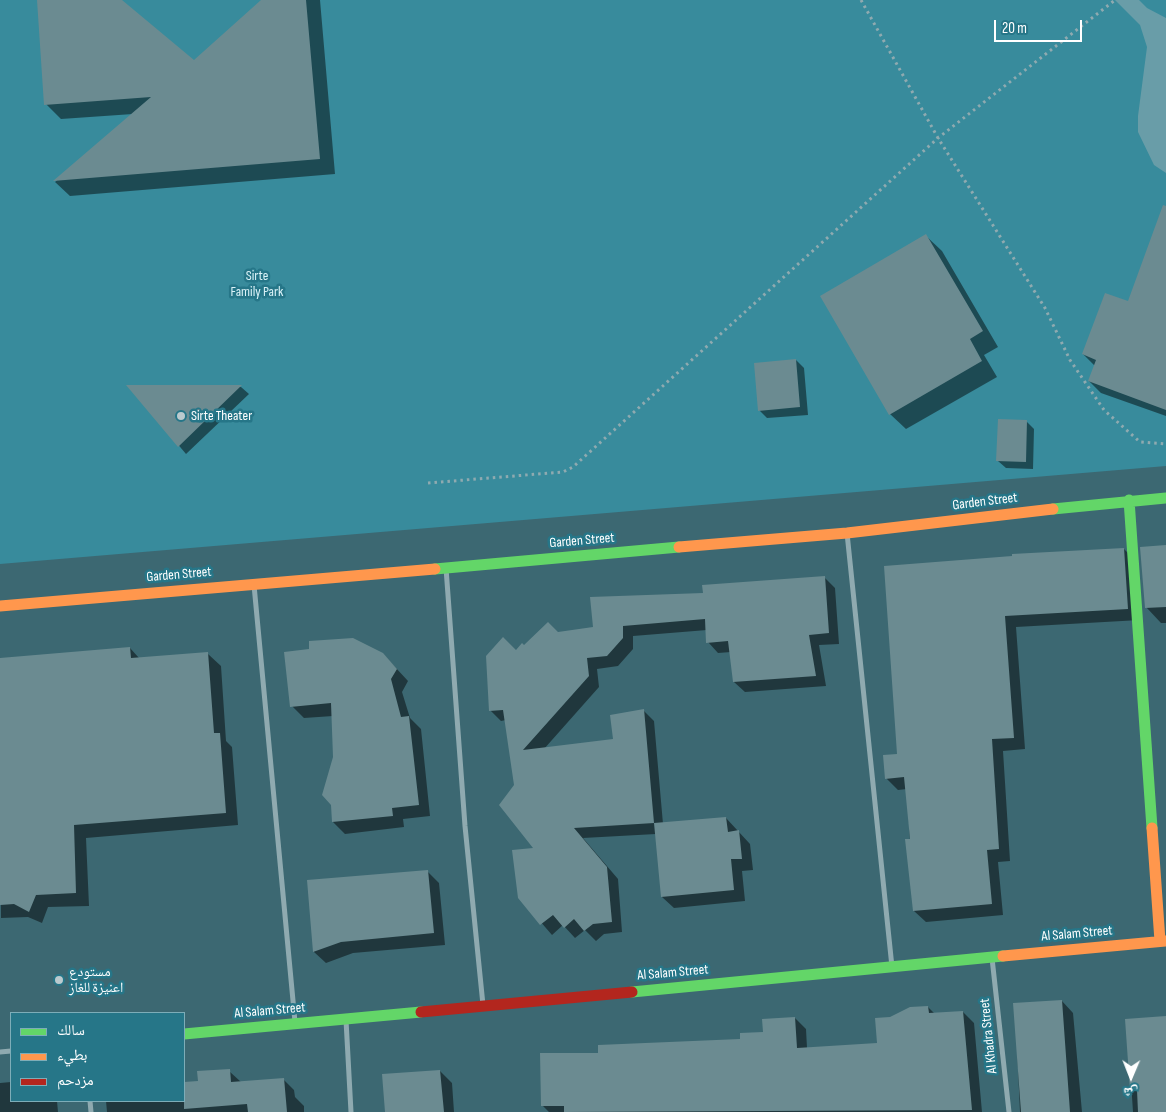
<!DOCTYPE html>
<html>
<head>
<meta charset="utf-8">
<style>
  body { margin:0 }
  #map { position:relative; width:1166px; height:1112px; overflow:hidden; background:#3c6872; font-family:"Sofia Sans Condensed","Noto Naskh Arabic",sans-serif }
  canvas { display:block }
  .legend { position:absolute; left:10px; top:1012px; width:175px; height:90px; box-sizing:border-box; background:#267688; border:1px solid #7dadb8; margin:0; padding:6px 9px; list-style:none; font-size:15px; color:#fff }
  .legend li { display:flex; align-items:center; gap:10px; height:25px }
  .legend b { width:25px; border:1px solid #7dadb8 }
  .north { position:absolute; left:1106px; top:1052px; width:50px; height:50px; -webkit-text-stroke:4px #267688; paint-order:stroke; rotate:181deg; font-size:14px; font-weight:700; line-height:20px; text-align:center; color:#fff }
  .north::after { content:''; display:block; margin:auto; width:18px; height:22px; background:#fff; clip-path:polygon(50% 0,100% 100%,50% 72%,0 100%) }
  .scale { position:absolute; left:994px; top:20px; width:88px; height:22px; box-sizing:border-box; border:2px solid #fff; border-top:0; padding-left:6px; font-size:15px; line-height:18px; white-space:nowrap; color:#fff; -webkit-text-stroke:4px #267688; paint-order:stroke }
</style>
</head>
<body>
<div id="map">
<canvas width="1166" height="1112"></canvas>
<ul class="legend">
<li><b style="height:6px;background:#63d668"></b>سالك</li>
<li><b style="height:6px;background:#ff974d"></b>بطيء</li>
<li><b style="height:6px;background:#b3261e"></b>مزدحم</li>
</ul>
<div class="north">ش</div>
<div class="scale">20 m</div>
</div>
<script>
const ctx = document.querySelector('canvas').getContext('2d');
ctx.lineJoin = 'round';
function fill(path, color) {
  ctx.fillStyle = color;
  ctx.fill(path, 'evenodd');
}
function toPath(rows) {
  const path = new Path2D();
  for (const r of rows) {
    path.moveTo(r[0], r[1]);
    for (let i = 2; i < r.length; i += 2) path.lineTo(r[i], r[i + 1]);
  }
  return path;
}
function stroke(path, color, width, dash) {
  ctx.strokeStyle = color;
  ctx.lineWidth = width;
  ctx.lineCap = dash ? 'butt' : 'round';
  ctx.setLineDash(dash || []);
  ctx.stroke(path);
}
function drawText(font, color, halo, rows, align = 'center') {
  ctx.font = font + ' "Sofia Sans Condensed","Noto Naskh Arabic",sans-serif';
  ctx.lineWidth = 5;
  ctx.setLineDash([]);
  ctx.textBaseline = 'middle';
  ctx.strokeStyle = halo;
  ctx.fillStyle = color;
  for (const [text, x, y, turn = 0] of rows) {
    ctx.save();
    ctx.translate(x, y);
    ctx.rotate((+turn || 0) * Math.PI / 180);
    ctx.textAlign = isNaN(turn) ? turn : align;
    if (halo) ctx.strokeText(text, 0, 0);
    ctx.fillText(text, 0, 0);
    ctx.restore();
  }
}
fill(toPath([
  [0,0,1166,0,1166,466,0,564]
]), '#388b9c');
fill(toPath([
  [1115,0,1139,0,1147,8,1166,18,1166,173,1154,165,1138,132,1138,116,1147,47,1140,25]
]), '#699da8');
fill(toPath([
  [38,0,120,0,195,62,263,0,320,0,335,174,70,196,55,182,133,114,61,119,46,104],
  [926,236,942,251,998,347,984,355,997,377,906,429,890,414],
  [1166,237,1166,416,1101,393,1089,381,1095,366,1083,354,1129,303],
  [796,360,804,368,808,415,767,418,759,410],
  [129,386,241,387,249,394,186,454],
  [1026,421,1034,429,1033,469,1006,468,998,461],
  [1166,546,1166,623,1161,623,1146,607],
  [1124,549,1136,561,1140,620,1016,627,1025,749,1003,751,1010,861,998,862,1003,915,926,922,914,911,907,789,898,790,886,778,899,755,885,568],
  [824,577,835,588,839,644,819,645,826,686,745,692,734,682,731,652,718,653,708,642,707,630,633,636,633,649,618,666,597,669,599,687,544,749,614,740,644,711,654,721,663,824,726,818,750,844,753,870,742,871,745,901,674,908,662,897,656,834,583,838,618,879,622,932,604,934,596,941,585,930,575,938,563,925,552,935,520,898,535,849,506,720,501,721,490,710,516,652,557,633,594,628,704,594],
  [130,648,139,658,208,654,221,666,226,741,232,747,238,825,86,838,89,906,48,907,42,923,28,917,1,918,0,660],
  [383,654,408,681,402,692,410,718,421,729,430,816,403,819,404,827,345,834,333,822,333,716,304,718,292,706],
  [427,871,439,883,445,945,353,953,326,963,314,952,308,881],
  [1062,1001,1073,1013,1082,1112,1020,1112,1015,1004],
  [928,1007,935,1014,963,1012,974,1023,982,1112,549,1112,543,1106,599,1054,742,1040,764,1034,795,1018,806,1029,807,1048,878,1045,890,1018],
  [1166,1018,1166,1112,1133,1112,1127,1020],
  [229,1071,241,1082,283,1079,294,1090,295,1097,304,1106,304,1112,107,1112,106,1101,184,1101,184,1083,199,1082],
  [440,1071,452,1083,454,1112,386,1112],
  [11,1082,11,1101,57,1101,58,1112,0,1112,0,1083]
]), '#0007');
fill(toPath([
  [37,0,122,0,194,60,261,0,306,0,320,159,53,181,151,97,44,105],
  [1163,205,1166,206,1166,410,1088,381,1096,360,1082,354,1105,293,1128,301],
  [926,234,983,331,970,339,982,361,889,415,820,296],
  [796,359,800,407,758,411,754,363],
  [126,385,242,385,178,447],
  [998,419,1027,420,1026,462,996,461],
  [1166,545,1166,607,1145,608,1140,547],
  [1124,548,1128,609,1005,616,1014,738,992,739,999,849,987,850,992,904,913,911,905,839,910,839,904,777,885,779,883,755,897,754,884,566,1012,556,1012,554],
  [825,576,829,633,809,635,816,676,733,682,728,641,706,643,705,619,623,626,623,638,607,656,587,658,589,676,523,750,613,739,610,715,644,709,654,823,574,828,607,867,612,922,593,924,584,931,574,919,564,928,553,915,540,925,518,898,512,850,533,848,499,805,514,785,503,710,489,711,486,656,503,637,516,650,522,643,524,645,548,622,558,632,593,627,590,597,703,593,702,585],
  [353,638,383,653,397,669,391,679,401,717,409,716,419,805,392,808,393,816,332,822,331,805,322,795,333,757,331,703,290,707,284,652,309,649,309,641],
  [130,647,131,658,208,652,214,733,220,733,226,813,74,825,76,893,36,895,29,912,14,904,0,905,0,658],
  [726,817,728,832,739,830,742,859,731,859,734,890,661,897,654,823],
  [428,870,434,933,341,942,313,952,307,880],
  [1062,1000,1070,1112,1021,1112,1013,1003],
  [928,1006,929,1013,963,1011,972,1110,564,1112,564,1106,541,1106,540,1053,598,1053,598,1045,740,1039,740,1033,763,1032,762,1019,795,1017,797,1048,877,1043,875,1018,890,1017,910,1007],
  [1166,1016,1166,1112,1138,1112,1137,1090,1130,1090,1125,1019],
  [230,1069,231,1082,284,1078,287,1112,248,1112,247,1104,184,1109,184,1082,198,1081,197,1071],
  [440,1070,444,1112,385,1112,382,1074]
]), '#6b8b91');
stroke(toPath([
  [861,0,938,138,1045,308,1070,360,1104,410,1140,442,1166,444],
  [428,483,563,472,573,467,938,138,1115,0]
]), '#8faab0', 3, [2.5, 4]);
stroke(toPath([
  [847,533,892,967],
  [446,568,465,826,483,1005],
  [254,585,295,1022],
  [992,958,1009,1112],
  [346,1020,351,1112],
  [0,1052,11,1051],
  [90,1101,91,1112]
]), '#8faab0', 5);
stroke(toPath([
  [1129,500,1152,828],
  [1053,509,1166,498],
  [435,569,679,547],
  [632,992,1003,956],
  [184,1034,421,1012]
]), '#63d668', 11);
stroke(toPath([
  [679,547,847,533,1053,509],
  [0,606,435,569],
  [1152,828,1160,941],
  [1003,956,1166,941]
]), '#ff974d', 11);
stroke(toPath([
  [421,1012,632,992]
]), '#b3261e', 11);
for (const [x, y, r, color] of [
  [181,416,5,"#bbcace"],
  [59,980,5,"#bbcace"]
]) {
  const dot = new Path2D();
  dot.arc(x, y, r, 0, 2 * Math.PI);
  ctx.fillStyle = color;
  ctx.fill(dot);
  stroke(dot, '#267688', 2);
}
drawText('14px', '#dbf3f8', '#267688', [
  ["Sirte",257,276],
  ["Family Park",257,292]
]);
drawText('14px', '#fff', '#267688', [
  ["Sirte Theater",191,416],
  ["مستودع",69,972],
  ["اعنيزة للغاز",69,988]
], 'left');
drawText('14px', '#fff', '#267688', [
  ["Garden Street",985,502,-7],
  ["Garden Street",582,541,-5],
  ["Garden Street",179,575,-5],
  ["Al Salam Street",1077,934,-5],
  ["Al Salam Street",673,973,-5],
  ["Al Salam Street",270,1011,-5],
  ["Al Khadra Street",989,1036,-96]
]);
</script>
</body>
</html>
